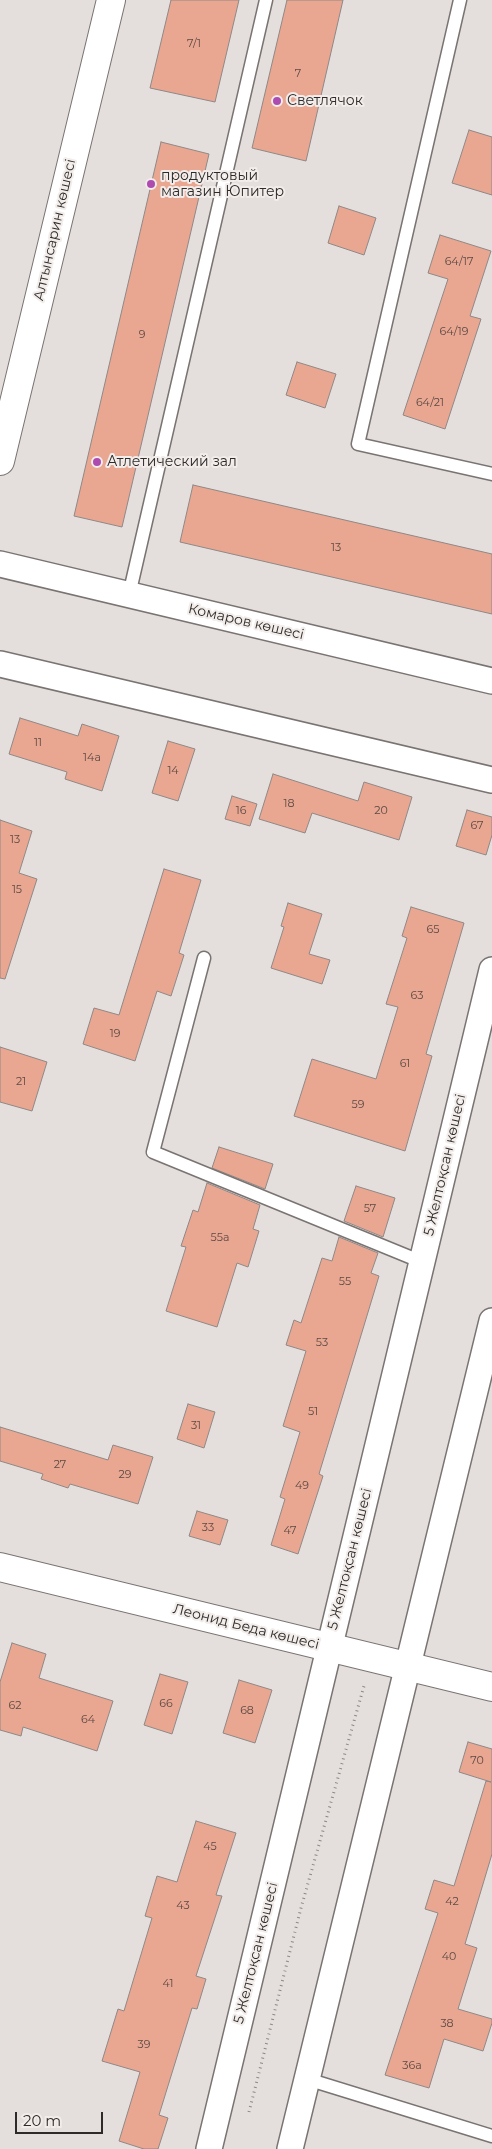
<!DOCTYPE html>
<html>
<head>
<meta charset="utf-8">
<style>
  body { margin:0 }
  #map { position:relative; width:492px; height:2149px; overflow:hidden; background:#e4dfdd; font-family:Montserrat,sans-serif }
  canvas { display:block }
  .scale { position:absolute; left:15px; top:2112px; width:88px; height:22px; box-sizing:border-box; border:2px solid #2d2b2a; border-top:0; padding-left:6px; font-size:15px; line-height:18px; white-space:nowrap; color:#2d2b2a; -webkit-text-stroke:4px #f2ecea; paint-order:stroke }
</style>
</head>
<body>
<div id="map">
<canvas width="492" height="2149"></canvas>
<div class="scale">20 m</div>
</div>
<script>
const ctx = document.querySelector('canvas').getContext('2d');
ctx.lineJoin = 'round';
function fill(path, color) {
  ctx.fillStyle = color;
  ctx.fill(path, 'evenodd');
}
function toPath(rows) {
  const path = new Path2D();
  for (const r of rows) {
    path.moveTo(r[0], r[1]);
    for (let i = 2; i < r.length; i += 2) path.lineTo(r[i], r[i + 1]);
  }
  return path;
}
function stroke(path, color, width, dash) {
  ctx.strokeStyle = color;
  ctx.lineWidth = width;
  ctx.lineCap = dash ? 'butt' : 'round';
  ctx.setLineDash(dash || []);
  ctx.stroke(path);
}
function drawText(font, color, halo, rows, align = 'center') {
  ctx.font = font + ' Montserrat,sans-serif';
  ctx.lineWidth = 4;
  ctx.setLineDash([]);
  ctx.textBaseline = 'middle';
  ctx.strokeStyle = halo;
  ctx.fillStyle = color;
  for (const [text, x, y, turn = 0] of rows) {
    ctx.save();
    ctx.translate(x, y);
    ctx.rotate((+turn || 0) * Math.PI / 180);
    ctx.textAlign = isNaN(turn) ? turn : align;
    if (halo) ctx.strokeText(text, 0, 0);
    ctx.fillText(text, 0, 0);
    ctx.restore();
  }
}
const building = toPath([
  [171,0,239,0,215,102,150,88,171,0],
  [287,0,343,0,306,161,252,148,287,0],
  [469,130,492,137,492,195,452,183,469,130],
  [161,142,209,154,122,527,74,516,161,142],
  [339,206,376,218,364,255,328,243,339,206],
  [440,235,491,251,470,316,481,319,445,429,403,415,448,279,428,273,440,235],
  [297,362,336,374,325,408,286,395,297,362],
  [193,485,492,554,492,614,180,542,193,485],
  [20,718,78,736,82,724,119,736,102,791,65,779,67,772,9,754,20,718],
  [168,741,195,749,178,801,152,793,168,741],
  [273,774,358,801,364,782,412,797,399,840,312,813,305,833,259,819,273,774],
  [232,796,257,804,250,826,225,819,232,796],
  [467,810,492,817,492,835,486,855,456,846,467,810],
  [0,820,32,831,19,873,37,879,5,979,0,978,0,820],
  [164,869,201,880,179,953,184,955,171,996,157,991,135,1061,83,1044,94,1008,119,1015,164,869],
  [288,903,322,914,309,954,330,960,322,984,271,968,284,927,281,926,288,903],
  [411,907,464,923,426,1054,432,1056,405,1151,294,1116,312,1059,376,1079,398,1007,386,1004,407,938,402,936,411,907],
  [0,1047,47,1062,32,1111,0,1102,0,1047],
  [219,1147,273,1164,265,1189,212,1168,219,1147],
  [207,1183,260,1205,253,1229,259,1231,248,1267,237,1263,217,1327,166,1311,186,1247,181,1246,193,1210,198,1212,207,1183],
  [356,1186,395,1198,383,1237,344,1221,356,1186],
  [339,1237,378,1253,371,1273,379,1276,319,1474,323,1476,298,1554,271,1545,285,1499,280,1497,300,1432,283,1426,306,1351,286,1345,294,1320,301,1323,322,1258,332,1261,339,1237],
  [188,1404,215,1412,204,1448,177,1439,188,1404],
  [0,1427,108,1460,113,1445,153,1457,138,1504,70,1484,68,1488,41,1479,43,1474,0,1461,0,1427],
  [197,1511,228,1520,220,1545,189,1536,197,1511],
  [12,1643,46,1654,39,1678,113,1701,97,1751,23,1727,21,1736,0,1730,0,1682,12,1643],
  [160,1674,188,1682,172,1734,144,1725,160,1674],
  [239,1680,272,1690,255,1743,223,1733,239,1680],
  [468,1742,492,1749,492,1854,465,1944,477,1948,458,2009,492,2019,492,2023,483,2051,444,2039,429,2088,385,2075,438,1913,425,1909,434,1880,454,1886,486,1781,491,1782,459,1772,468,1742],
  [196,1821,236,1833,216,1895,222,1896,196,1976,206,1979,197,2009,192,2008,159,2115,168,2118,158,2149,144,2149,119,2141,140,2072,102,2061,118,2009,124,2011,152,1918,145,1916,157,1876,177,1882,196,1821]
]);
fill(building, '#e9a792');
stroke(building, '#8e8886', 1);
const service = toPath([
  [460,0,358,444,492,474],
  [129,595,266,0],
  [204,958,153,1152,422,1262],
  [307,2079,492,2136]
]);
const minor = toPath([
  [0,564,492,681],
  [0,664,492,780],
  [209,2149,492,970],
  [290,2149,492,1321]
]);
const tertiary = toPath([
  [0,461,111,0],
  [0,1567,492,1687]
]);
stroke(service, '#797372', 15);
stroke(minor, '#797372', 28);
stroke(tertiary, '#797372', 30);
stroke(toPath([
  [249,2112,301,1908,364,1686]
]), '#8c8887', 3, [1, 4]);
stroke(service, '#fff', 12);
stroke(minor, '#fff', 25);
stroke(tertiary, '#fff', 28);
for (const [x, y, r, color] of [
  [277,101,5,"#ae4bb1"],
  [151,184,5,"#ae4bb1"],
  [97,462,5,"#ae4bb1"]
]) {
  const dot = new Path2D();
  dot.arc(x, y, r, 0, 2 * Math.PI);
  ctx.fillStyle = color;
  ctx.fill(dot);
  stroke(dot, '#f2ecea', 2);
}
drawText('11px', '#5c4a44', null, [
  ["7/1",194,44],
  ["7",298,74],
  ["64/17",459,262],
  ["64/19",454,332],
  ["9",142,335],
  ["64/21",430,403],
  ["13",336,548],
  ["11",38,743],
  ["14а",92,758],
  ["14",173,771],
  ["18",289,804],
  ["16",241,811],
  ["20",381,811],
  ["67",477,826],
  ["13",15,840],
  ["15",17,890],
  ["65",433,930],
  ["63",417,996],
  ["19",115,1034],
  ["61",405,1064],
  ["21",21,1082],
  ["59",358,1105],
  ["57",370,1209],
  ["55а",220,1238],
  ["55",345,1282],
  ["53",322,1343],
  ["51",313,1412],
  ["31",196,1426],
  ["27",60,1465],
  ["29",125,1475],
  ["49",302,1486],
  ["33",208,1528],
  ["47",290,1531],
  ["66",166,1704],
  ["62",15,1706],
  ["68",247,1711],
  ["64",88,1720],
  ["70",477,1761],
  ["45",210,1847],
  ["42",452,1902],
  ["43",183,1906],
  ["40",449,1957],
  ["41",168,1984],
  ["38",447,2024],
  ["39",144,2045],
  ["36а",412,2066]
]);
drawText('14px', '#2d2b2a', '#f2ecea', [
  ["Светлячок",287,101],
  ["продуктовый",161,176],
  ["магазин Юпитер",161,192],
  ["Атлетический зал",107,462]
], 'left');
drawText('14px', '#2d2b2a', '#f2ecea', [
  ["Алтынсарин көшесі",55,230,-77],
  ["Комаров көшесі",246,622,13],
  ["5 Желтоқсан көшесі",445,1165,-77],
  ["5 Желтоқсан көшесі",350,1559,-76],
  ["Леонид Беда көшесі",246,1627,14],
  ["5 Желтоқсан көшесі",256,1953,-76]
]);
</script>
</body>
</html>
